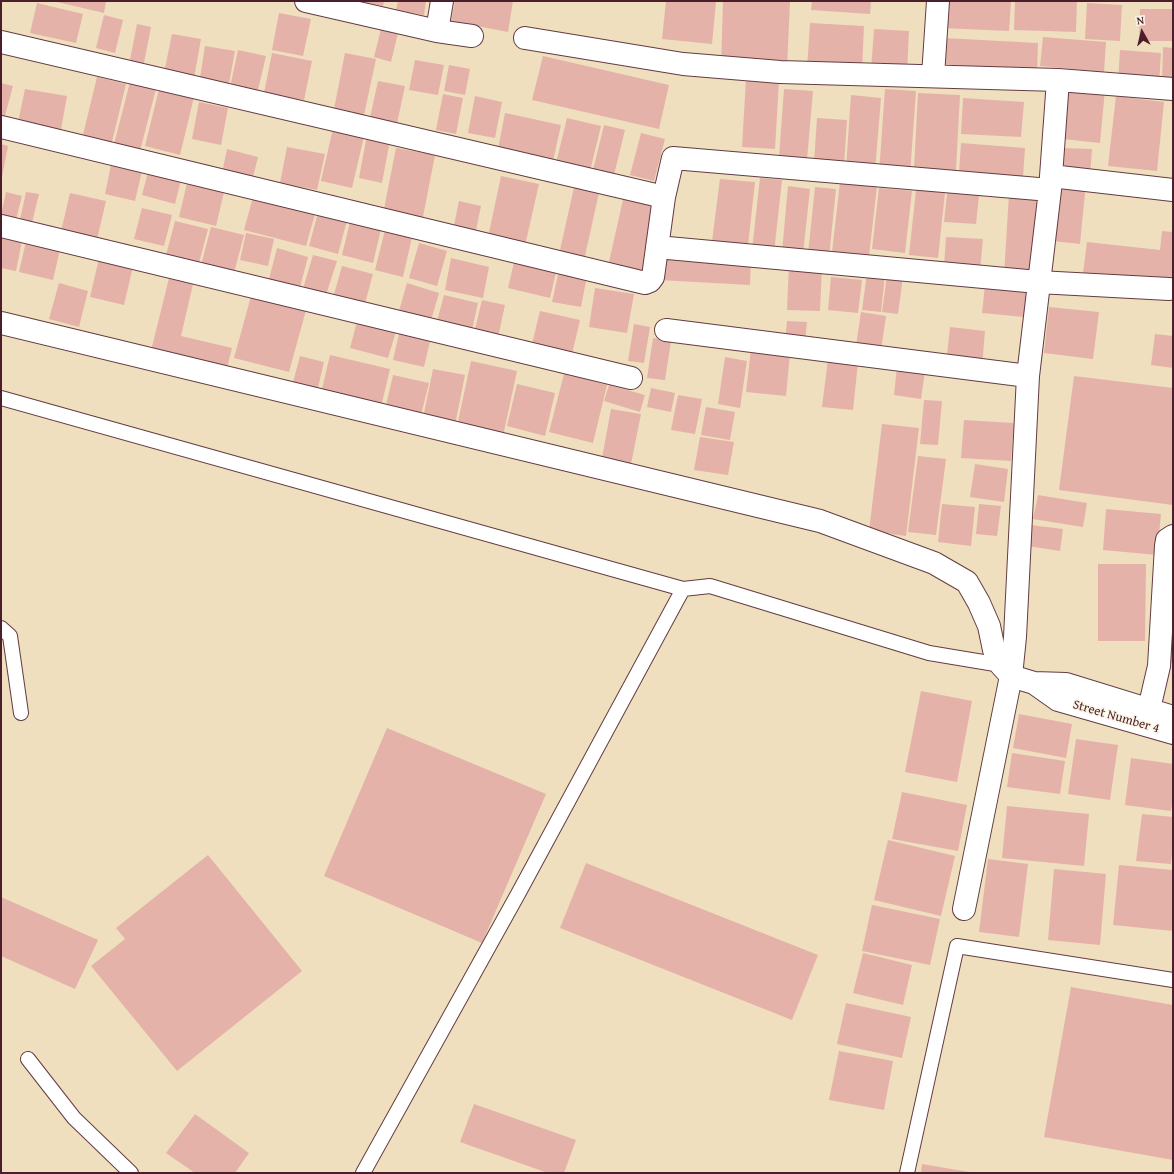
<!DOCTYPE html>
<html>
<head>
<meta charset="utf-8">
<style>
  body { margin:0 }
  #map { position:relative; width:1174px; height:1174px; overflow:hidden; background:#efdfbe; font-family:"Gentium Book Plus",serif }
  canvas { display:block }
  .frame { position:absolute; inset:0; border:2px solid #4a1f2b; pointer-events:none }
  .north { position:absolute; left:1122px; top:12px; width:40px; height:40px; -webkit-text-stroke:3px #fcf5e5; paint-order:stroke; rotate:352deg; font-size:11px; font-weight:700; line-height:16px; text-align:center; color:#4a1f2b }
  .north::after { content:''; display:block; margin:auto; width:14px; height:18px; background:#4a1f2b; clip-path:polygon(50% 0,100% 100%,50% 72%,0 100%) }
</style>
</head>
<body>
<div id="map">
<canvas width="1174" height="1174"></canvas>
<div class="frame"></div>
<div class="north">N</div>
</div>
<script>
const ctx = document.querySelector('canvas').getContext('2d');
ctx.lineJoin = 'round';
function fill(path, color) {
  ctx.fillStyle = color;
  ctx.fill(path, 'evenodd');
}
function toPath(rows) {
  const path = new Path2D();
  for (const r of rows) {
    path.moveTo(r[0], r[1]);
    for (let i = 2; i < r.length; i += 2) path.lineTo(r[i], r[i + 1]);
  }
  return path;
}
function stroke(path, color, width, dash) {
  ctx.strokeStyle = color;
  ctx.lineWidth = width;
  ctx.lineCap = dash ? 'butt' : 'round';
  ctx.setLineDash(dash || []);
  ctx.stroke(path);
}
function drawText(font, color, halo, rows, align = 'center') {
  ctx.font = font + ' "Gentium Book Plus",serif';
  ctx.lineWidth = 3;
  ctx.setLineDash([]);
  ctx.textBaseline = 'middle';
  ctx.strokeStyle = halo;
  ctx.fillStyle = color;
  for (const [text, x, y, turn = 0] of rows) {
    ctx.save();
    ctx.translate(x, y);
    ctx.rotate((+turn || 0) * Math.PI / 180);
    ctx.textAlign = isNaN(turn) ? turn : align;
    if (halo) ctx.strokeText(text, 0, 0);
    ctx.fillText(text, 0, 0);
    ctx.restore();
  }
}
fill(toPath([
  [53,1,106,1,104,13],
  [357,1,384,1,383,6],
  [398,1,426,1,424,15,396,10],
  [455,1,513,1,508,32,451,21],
  [666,1,716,2,712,44,662,39],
  [723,1,790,1,787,69,721,67],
  [812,1,871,1,870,14,811,10],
  [944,1,1011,1,1009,31,942,28],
  [1015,1,1077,1,1076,32,1014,30],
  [37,3,83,14,76,43,30,33],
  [1087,3,1122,5,1120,41,1085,39],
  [1140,9,1173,9,1172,41,1139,41],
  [279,13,311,19,303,56,272,50],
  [104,15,123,20,115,53,96,48],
  [810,23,864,26,862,72,807,69],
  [137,24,151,27,143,68,129,65],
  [381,29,398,33,391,62,374,57],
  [874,29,909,31,907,72,871,70],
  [172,34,201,39,194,78,164,73],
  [1043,37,1106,42,1104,72,1040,66],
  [944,38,1038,43,1037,73,942,67],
  [205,46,235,51,228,89,199,84],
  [1163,47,1173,48,1173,83,1162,82],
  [238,50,266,56,256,98,229,92],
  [1120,50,1161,53,1159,84,1118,83],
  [272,53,312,61,304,100,264,93],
  [345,53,376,59,364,115,334,109],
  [543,56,669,85,659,129,532,100],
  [415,60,444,65,438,95,409,90],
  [449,65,470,69,465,95,444,91],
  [97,77,126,84,110,150,81,143],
  [746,79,779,81,775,149,742,147],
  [378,81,405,86,395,133,368,127],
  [130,82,156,89,140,151,114,144],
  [1,83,13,86,3,123,1,122],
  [1069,87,1105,90,1100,143,1063,139],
  [25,89,67,96,60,135,17,127],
  [159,89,194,97,180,155,145,146],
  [784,89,813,91,807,159,779,157],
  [885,89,916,91,910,175,879,173],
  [918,93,960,95,956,170,914,168],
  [443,94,463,98,456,134,436,130],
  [851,95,881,98,875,171,846,168],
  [475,96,502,102,495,138,468,133],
  [1116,96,1164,102,1157,171,1108,166],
  [963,98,1024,102,1021,137,961,134],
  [199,102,228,108,221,145,192,139],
  [505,113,561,125,553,161,498,149],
  [567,118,601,126,590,171,556,163],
  [817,118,847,120,844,165,814,163],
  [334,124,365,132,352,188,321,181],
  [604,125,625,130,614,175,593,170],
  [641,133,665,139,654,181,630,175],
  [367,135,390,140,382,183,359,178],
  [961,143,1025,148,1023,177,959,173],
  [1,144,8,146,2,177,1,177],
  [287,147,325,154,317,190,280,183],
  [396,148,435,155,422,222,383,214],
  [1062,148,1092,149,1090,176,1060,175],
  [227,149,258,157,251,185,221,178],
  [112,160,143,167,135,201,105,194],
  [149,168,182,176,175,204,142,195],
  [501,176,539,184,524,250,487,242],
  [760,178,782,180,774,253,752,250],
  [720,179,755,182,747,254,711,249],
  [1058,180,1086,183,1080,244,1052,241],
  [840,182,877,186,869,256,832,252],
  [187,183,224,192,216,226,179,217],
  [575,183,600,188,583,265,558,259],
  [948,184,980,187,976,224,944,222],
  [788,186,810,189,803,254,782,252],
  [815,187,836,189,829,257,808,254],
  [879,188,912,191,905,253,872,249],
  [916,190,945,193,938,258,909,255],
  [6,192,22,196,14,227,1,224,1,215],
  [26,192,39,194,30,231,18,229],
  [70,193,106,201,95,248,59,240],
  [1009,194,1037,196,1032,277,1004,275],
  [624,195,660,203,642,278,607,271],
  [253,197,315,214,306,246,244,230],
  [459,201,481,206,474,240,452,235],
  [142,208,172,215,164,246,134,239],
  [319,209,348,217,338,254,309,246],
  [175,221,208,229,198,267,165,259],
  [350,222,381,229,373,263,342,255],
  [211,227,244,235,234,273,201,265],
  [385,230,412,237,403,277,375,270],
  [1,231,23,236,16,271,1,268],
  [1162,231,1173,232,1173,283,1083,273,1087,242,1160,250],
  [246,233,274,239,268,266,240,260],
  [27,237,61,245,53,280,19,272],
  [946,237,983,239,980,270,944,266],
  [419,243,447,251,437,286,409,278],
  [277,248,308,257,299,291,268,283],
  [661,253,751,258,750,285,659,280],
  [100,254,134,262,124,305,90,297],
  [313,255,337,261,325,298,302,292],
  [451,258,489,267,483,298,445,290],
  [515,258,557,268,550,298,508,288],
  [789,265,822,267,820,311,787,310],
  [342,266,373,274,364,307,333,298],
  [559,270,587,276,581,307,552,302],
  [867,273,885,275,881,312,862,310],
  [887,275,903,277,898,314,882,312],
  [831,277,862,280,858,313,828,310],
  [169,278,193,284,181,336,232,348,226,372,150,355],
  [59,283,88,291,79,327,49,319],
  [407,283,439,293,429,327,397,318],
  [985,285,1027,290,1024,317,982,313],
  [595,288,634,294,627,333,589,327],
  [253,289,308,303,289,372,234,358],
  [444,295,478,303,471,334,436,325],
  [482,300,505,305,497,342,473,337],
  [1049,307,1099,312,1093,359,1044,353],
  [540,311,580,320,572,354,532,344],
  [861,312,886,316,881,350,856,346],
  [358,318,397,328,388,358,350,348],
  [787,321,807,322,805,342,785,341],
  [634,324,650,327,644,363,628,361],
  [950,327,985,331,982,367,946,364],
  [400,330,431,337,424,367,393,360],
  [1155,334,1173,336,1173,368,1151,365],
  [653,338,671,341,665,380,647,378],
  [751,349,790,353,786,396,746,392],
  [330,355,390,369,381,407,321,393],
  [300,356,324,362,316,396,291,390],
  [725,357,747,361,740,408,718,404],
  [828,359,858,362,853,410,822,407],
  [471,361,517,371,503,436,457,426],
  [897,367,925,371,921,399,894,395],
  [433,369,465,375,455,425,423,418],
  [564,374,607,385,593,443,549,432],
  [393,375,429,383,420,419,385,410],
  [1074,376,1173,388,1173,505,1059,490],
  [517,384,555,393,545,436,507,426],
  [609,385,645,395,640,412,604,401],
  [651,388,675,393,671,412,647,407],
  [678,395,702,399,695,434,671,430],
  [924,400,942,401,938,445,920,444],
  [706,407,735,412,730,440,701,435],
  [611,409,641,414,631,464,602,458],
  [964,420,1014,423,1011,461,961,458],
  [882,424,919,428,906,536,869,531],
  [700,437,734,442,728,475,694,470],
  [918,456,946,459,936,535,908,532],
  [975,464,1008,469,1004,502,970,497],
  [1038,495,1087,503,1083,527,1033,519],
  [942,504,975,507,971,546,938,542],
  [979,504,1001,506,997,536,976,534],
  [1106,509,1161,514,1157,555,1103,550],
  [1030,525,1063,529,1060,551,1027,546],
  [1098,564,1146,564,1145,641,1098,641],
  [1172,649,1173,649,1173,663,1170,663],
  [921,691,972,701,957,782,905,772],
  [1019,714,1072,724,1066,758,1013,748],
  [387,728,546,794,482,943,324,876],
  [1076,739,1118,745,1110,800,1068,794],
  [1012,753,1065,761,1060,794,1007,787],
  [1131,758,1173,764,1173,797,1171,811,1125,805],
  [902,792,967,805,958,851,892,839],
  [1007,806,1089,814,1084,866,1002,858],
  [1142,814,1173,817,1173,845,1171,864,1136,861],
  [888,840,955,856,941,916,874,900],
  [208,855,302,971,177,1071,91,966,125,939,116,928],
  [988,859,1028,864,1019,937,979,932],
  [586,863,818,955,792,1020,560,928],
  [1119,865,1173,870,1173,931,1113,925],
  [1054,869,1106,874,1100,945,1048,940],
  [1,897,98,940,75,989,1,956],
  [872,905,940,919,930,965,862,951],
  [863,953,912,965,903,1005,853,993],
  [1071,987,1173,1005,1173,1160,1044,1137],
  [846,1003,911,1017,902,1058,837,1044],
  [839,1051,893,1061,884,1110,829,1100],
  [474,1104,576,1140,564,1173,548,1173,460,1142],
  [195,1114,249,1153,235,1173,195,1173,166,1153],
  [922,1164,969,1172,969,1173,921,1173]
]), '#e5b2a9');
const service = toPath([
  [1,398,683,589],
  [1,628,10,636,21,713],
  [28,1059,74,1118,131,1173],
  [363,1173,518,894,683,589,710,586,929,653,1001,665],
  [907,1173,957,946,1173,980]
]);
const minor = toPath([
  [306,1,437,31,472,36],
  [437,31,442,1],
  [525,38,683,64,780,72,1058,80,1173,89],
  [1,42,664,197],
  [933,76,938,1],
  [1,127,645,283,650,281,653,277,664,197,673,158,1050,190],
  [1051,176,1173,190],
  [1,226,631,378],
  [657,247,1038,282,1169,289],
  [666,330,1028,376],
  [1149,709,1159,666,1166,546,1167,540,1173,536],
  [964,909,1011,676,1015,637,1028,376,1050,190,1058,80]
]);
const tertiary = toPath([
  [1,323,820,521,934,563,967,582,979,603,989,626,994,650,1001,665,1011,676,1034,683,1066,684,1173,717],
  [1034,683,1058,700,1173,733]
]);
stroke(service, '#633c41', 16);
stroke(minor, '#633c41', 24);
stroke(tertiary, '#633c41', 24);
stroke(service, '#fff', 14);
stroke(minor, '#fff', 22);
stroke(tertiary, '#fff', 22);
drawText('13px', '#4a1f2b', '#fcf5e5', [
  ["Street Number 4",1116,717,16]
]);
</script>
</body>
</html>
